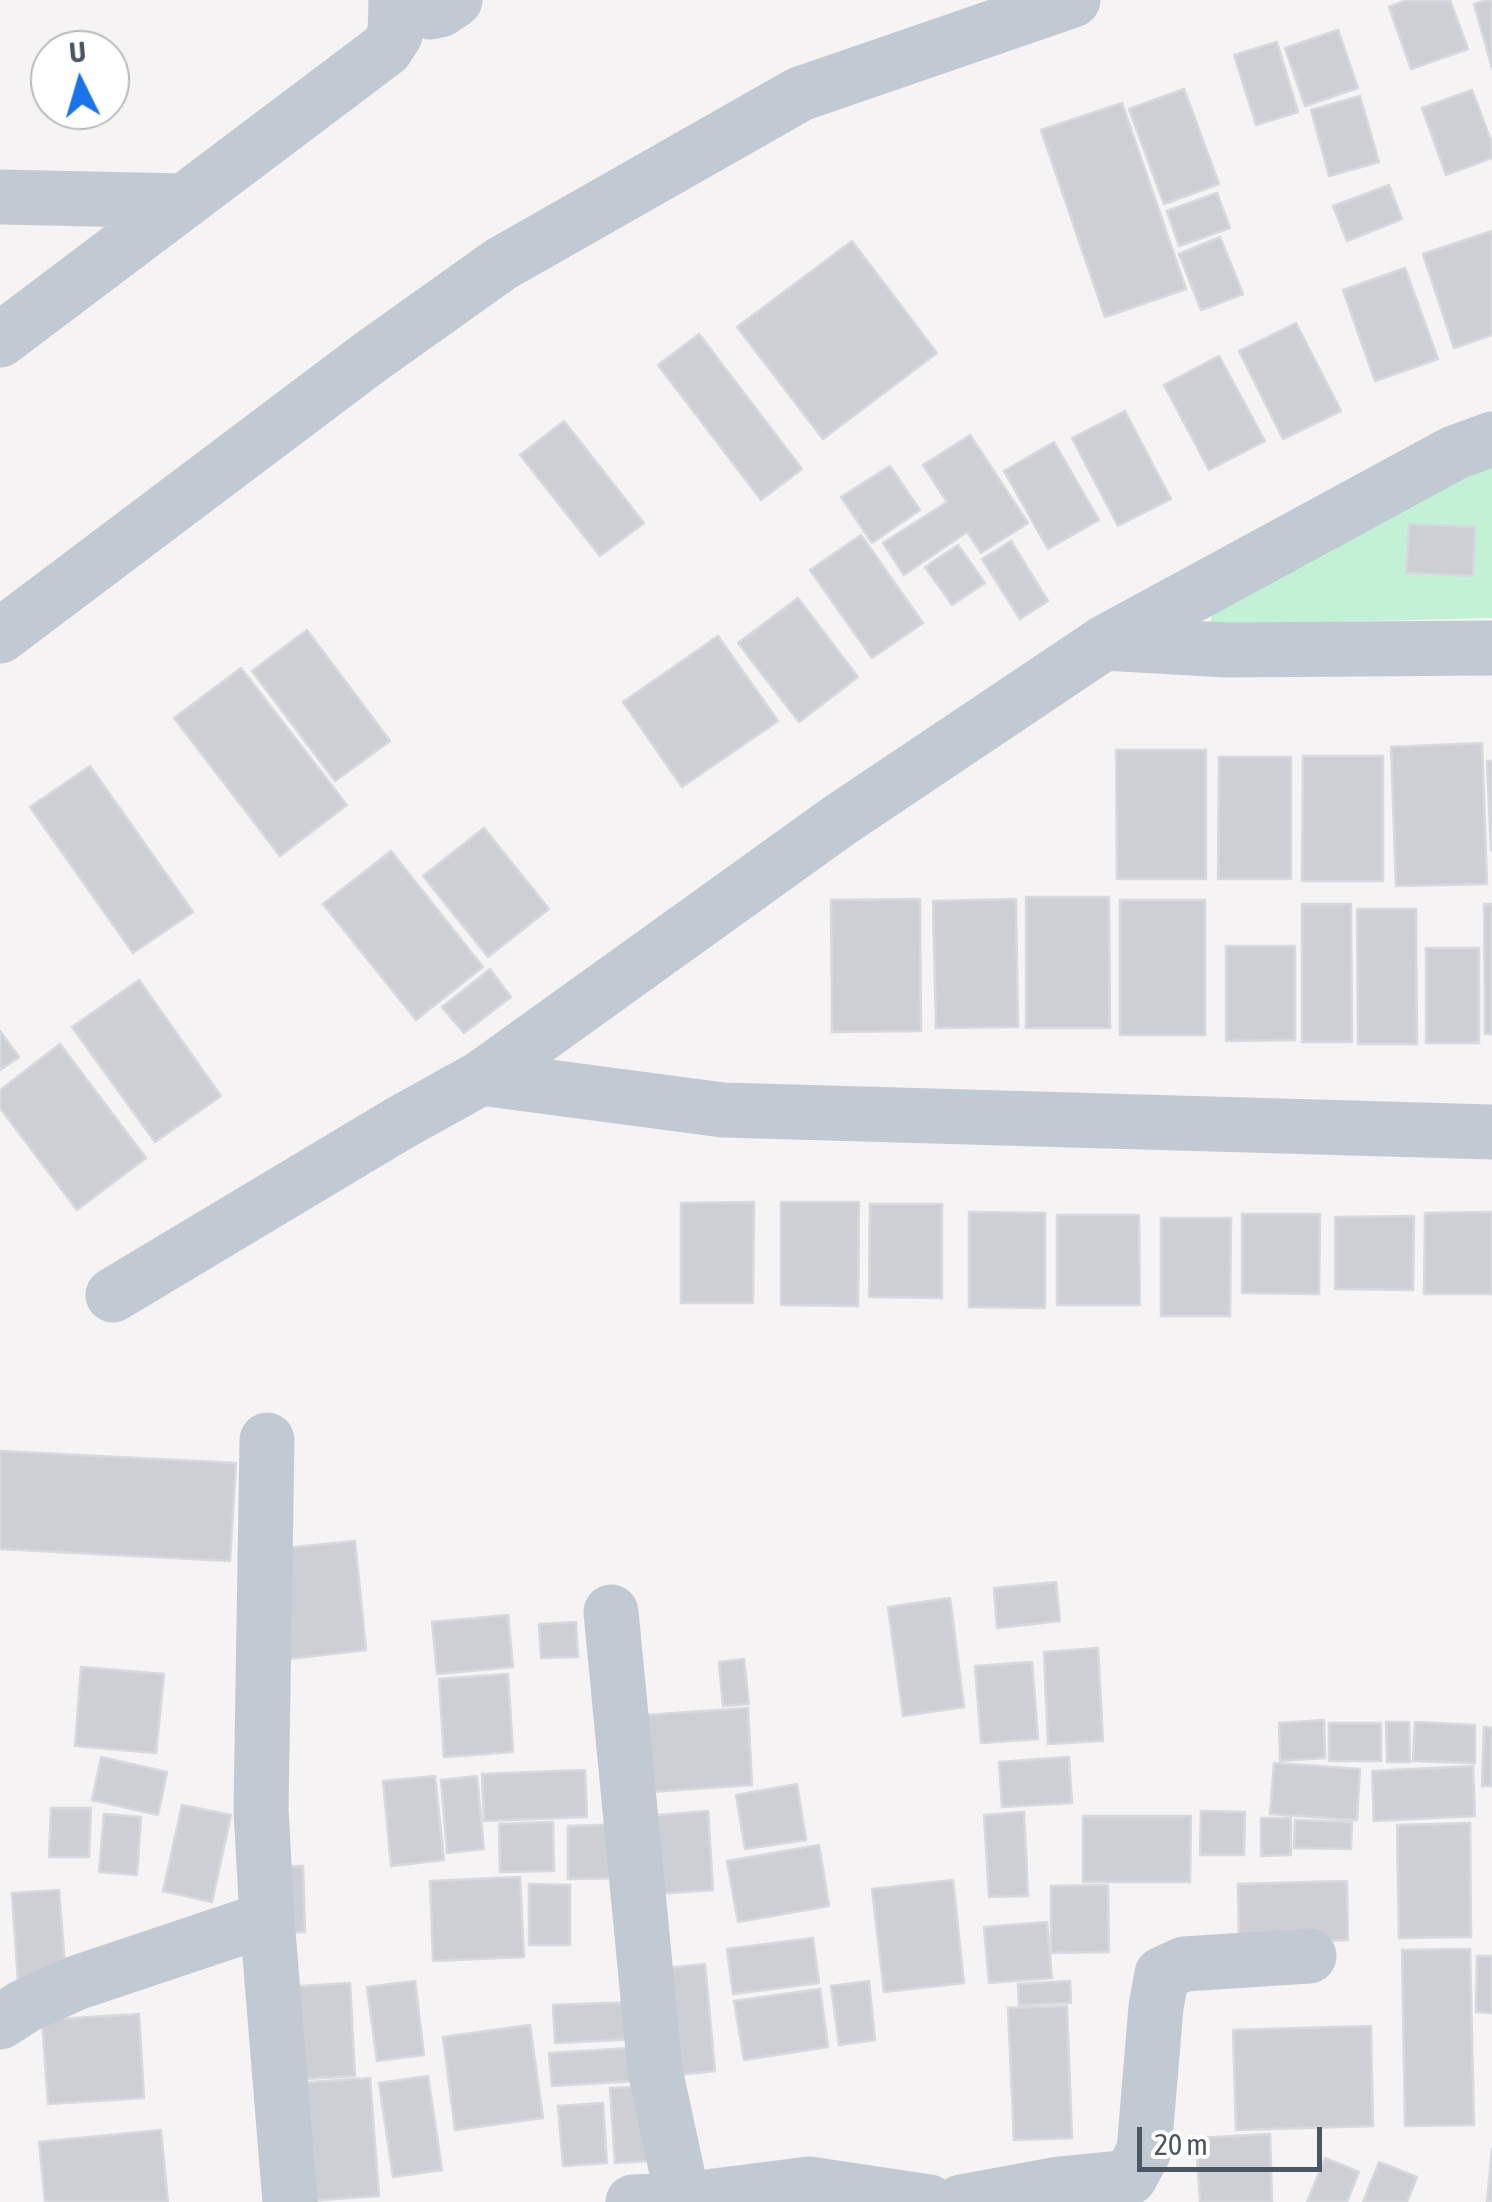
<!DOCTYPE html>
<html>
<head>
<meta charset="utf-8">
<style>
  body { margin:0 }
  #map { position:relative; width:1492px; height:2202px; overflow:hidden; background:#f5f3f3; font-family:"Asap Condensed",sans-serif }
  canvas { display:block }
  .north { position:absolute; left:30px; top:30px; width:100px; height:100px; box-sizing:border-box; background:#fff; border:2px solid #b7bbc0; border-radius:50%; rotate:355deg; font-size:28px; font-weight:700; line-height:40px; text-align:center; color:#4a5661 }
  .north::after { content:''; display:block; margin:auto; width:35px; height:45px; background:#1a73e8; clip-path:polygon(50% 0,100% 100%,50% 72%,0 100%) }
  .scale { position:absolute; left:1137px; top:2127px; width:185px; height:45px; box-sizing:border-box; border:5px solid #4a5661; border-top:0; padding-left:12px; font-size:30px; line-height:35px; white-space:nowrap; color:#4a5661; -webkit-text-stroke:8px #fff; paint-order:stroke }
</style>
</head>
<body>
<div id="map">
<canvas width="1492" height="2202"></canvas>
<div class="north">U</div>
<div class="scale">20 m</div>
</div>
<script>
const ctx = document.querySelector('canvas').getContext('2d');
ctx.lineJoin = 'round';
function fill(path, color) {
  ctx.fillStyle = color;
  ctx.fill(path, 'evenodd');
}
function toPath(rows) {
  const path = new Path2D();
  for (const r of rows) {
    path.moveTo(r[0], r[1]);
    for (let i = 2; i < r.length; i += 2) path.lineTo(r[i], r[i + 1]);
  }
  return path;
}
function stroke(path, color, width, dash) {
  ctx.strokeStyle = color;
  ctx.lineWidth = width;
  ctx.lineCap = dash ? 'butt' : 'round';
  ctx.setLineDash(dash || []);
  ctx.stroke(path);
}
fill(toPath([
  [1492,458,1492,618,1211,625,1211,613]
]), '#c3f1d5');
const building = toPath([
  [1407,0,1450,0,1468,49,1411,69,1389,7,1407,0],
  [1487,0,1492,0,1492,68,1474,4,1487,0],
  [1338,30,1358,88,1305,106,1285,48,1338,30],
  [1277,42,1298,112,1256,125,1234,55,1277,42],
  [1184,89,1219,184,1164,204,1129,109,1184,89],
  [1472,90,1492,143,1492,158,1446,175,1422,108,1472,90],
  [1360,96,1379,162,1329,176,1311,110,1360,96],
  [1122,103,1186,289,1105,317,1041,130,1122,103],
  [1389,185,1402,219,1347,241,1333,206,1389,185],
  [1217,193,1230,228,1179,246,1167,211,1217,193],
  [1492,231,1492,335,1454,348,1423,254,1492,231],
  [1220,237,1243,294,1201,310,1179,254,1220,237],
  [852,241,937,353,823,439,737,327,852,241],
  [1405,268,1438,359,1375,381,1343,290,1405,268],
  [1296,323,1341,411,1283,439,1239,351,1296,323],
  [699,334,802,469,761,500,658,365,699,334],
  [1219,356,1265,441,1209,470,1164,385,1219,356],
  [1125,411,1171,499,1118,526,1072,438,1125,411],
  [564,421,644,523,600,556,520,455,564,421],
  [970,435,1028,523,981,553,967,532,904,575,883,543,947,502,923,465,970,435],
  [1054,442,1099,520,1048,549,1004,471,1054,442],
  [890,466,920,510,872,543,841,497,890,466],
  [1409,524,1475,527,1473,576,1406,573,1409,524],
  [861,535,923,623,872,658,810,570,861,535],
  [1011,541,1048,601,1020,619,982,559,1011,541],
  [958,545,985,583,952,605,925,567,958,545],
  [798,598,858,677,799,722,738,643,798,598],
  [307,630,390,741,335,781,252,671,307,630],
  [718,636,778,721,682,787,623,702,718,636],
  [241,668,347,805,280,856,174,718,241,668],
  [1482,743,1487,884,1396,886,1391,747,1482,743],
  [1116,750,1206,750,1206,879,1117,879,1116,750],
  [1303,756,1383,756,1383,881,1302,881,1303,756],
  [1219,757,1291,757,1291,879,1218,879,1219,757],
  [1487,761,1492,761,1492,849,1491,850,1487,761],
  [90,766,193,912,133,953,30,807,90,766],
  [484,828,549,909,488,957,423,876,484,828],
  [391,851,483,967,416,1020,323,904,391,851],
  [1026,897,1109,897,1110,1028,1026,1028,1026,897],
  [920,899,921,1031,832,1032,831,900,920,899],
  [1016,899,1018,1027,936,1028,933,901,1016,899],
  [1120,900,1205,900,1205,1035,1120,1035,1120,900],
  [1302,904,1351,904,1352,1042,1302,1042,1302,904],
  [1484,904,1492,904,1492,1034,1485,1034,1484,904],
  [1357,909,1416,909,1417,1044,1358,1044,1357,909],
  [1226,946,1295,946,1295,1040,1226,1041,1226,946],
  [1426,948,1479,948,1479,1043,1426,1043,1426,948],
  [490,969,511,997,464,1033,442,1007,490,969],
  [139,980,221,1096,155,1142,72,1027,139,980],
  [0,1031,19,1057,0,1070,0,1031],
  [60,1044,146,1158,77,1210,0,1108,0,1090,60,1044],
  [754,1202,753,1303,681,1303,681,1203,754,1202],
  [781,1202,859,1202,858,1306,781,1305,781,1202],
  [870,1204,942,1204,942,1298,869,1297,870,1204],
  [969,1212,1045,1213,1045,1308,969,1307,969,1212],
  [1492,1212,1492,1294,1424,1294,1425,1213,1492,1212],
  [1242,1214,1320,1214,1319,1294,1242,1293,1242,1214],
  [1057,1215,1139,1215,1140,1305,1057,1305,1057,1215],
  [1414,1216,1413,1290,1335,1289,1335,1217,1414,1216],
  [1161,1218,1231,1218,1230,1316,1161,1316,1161,1218],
  [0,1451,236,1463,230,1561,0,1549,0,1451],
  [355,1541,366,1650,288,1659,276,1549,355,1541],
  [1056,1582,1060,1621,997,1628,994,1588,1056,1582],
  [950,1598,964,1707,903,1716,888,1607,950,1598],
  [508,1615,513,1667,437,1674,432,1622,508,1615],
  [576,1622,578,1657,541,1658,539,1624,576,1622],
  [1098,1648,1103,1741,1048,1744,1044,1652,1098,1648],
  [744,1659,749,1704,723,1706,719,1662,744,1659],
  [1032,1662,1038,1739,981,1743,975,1666,1032,1662],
  [81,1667,164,1674,156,1753,75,1746,81,1667],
  [508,1674,513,1752,444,1757,439,1679,508,1674],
  [748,1708,752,1785,634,1793,630,1716,748,1708],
  [1324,1720,1325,1758,1280,1761,1279,1723,1324,1720],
  [1386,1722,1409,1722,1410,1762,1387,1762,1386,1722],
  [1415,1722,1475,1725,1475,1763,1413,1761,1415,1722],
  [1329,1723,1381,1723,1381,1761,1329,1761,1329,1723],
  [1484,1727,1492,1728,1492,1786,1482,1786,1484,1727],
  [101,1757,167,1772,158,1815,92,1800,101,1757],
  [1069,1757,1072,1803,1002,1807,999,1762,1069,1757],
  [1274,1763,1360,1769,1357,1820,1270,1814,1274,1763],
  [1473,1766,1475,1816,1374,1821,1372,1771,1473,1766],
  [585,1770,587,1817,484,1821,482,1774,585,1770],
  [435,1776,444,1860,391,1866,383,1781,435,1776],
  [477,1776,484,1849,447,1853,441,1780,477,1776],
  [797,1784,806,1840,745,1849,736,1795,797,1784],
  [182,1805,231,1815,212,1902,163,1891,182,1805],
  [51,1808,91,1808,89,1857,49,1857,51,1808],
  [708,1811,713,1890,643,1895,637,1817,708,1811],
  [1201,1811,1245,1812,1244,1855,1200,1855,1201,1811],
  [1024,1812,1028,1896,989,1897,984,1815,1024,1812],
  [104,1814,141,1817,137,1875,99,1872,104,1814],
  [1083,1816,1191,1816,1190,1882,1083,1882,1083,1816],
  [1261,1818,1291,1818,1291,1855,1261,1856,1261,1818],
  [1295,1820,1352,1822,1351,1849,1294,1848,1295,1820],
  [553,1822,554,1871,500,1872,499,1824,553,1822],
  [1470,1823,1471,1937,1399,1938,1397,1825,1470,1823],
  [629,1824,629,1878,568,1879,568,1826,629,1824],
  [819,1845,829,1906,738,1922,727,1861,819,1845],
  [303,1866,305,1932,275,1933,274,1867,303,1866],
  [520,1877,524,1957,433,1961,430,1881,520,1877],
  [953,1880,964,1983,884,1992,872,1889,953,1880],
  [1347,1881,1348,1940,1239,1944,1238,1884,1347,1881],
  [529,1884,570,1885,570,1945,529,1945,529,1884],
  [1108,1885,1109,1952,1051,1953,1051,1886,1108,1885],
  [59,1890,66,1979,18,1982,12,1893,59,1890],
  [1047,1922,1052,1978,989,1983,984,1927,1047,1922],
  [813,1938,819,1983,733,1994,727,1949,813,1938],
  [1470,1949,1474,2125,1405,2126,1402,1950,1470,1949],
  [1477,1956,1492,1956,1492,2013,1476,2012,1477,1956],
  [705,1964,715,2071,659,2077,648,1970,705,1964],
  [415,1981,424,2055,377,2061,367,1987,415,1981],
  [869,1981,875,2040,839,2045,831,1986,869,1981],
  [1070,1981,1071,2003,1019,2005,1018,1984,1070,1981],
  [350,1983,355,2076,289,2080,284,1987,350,1983],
  [820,1989,828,2047,744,2060,734,2001,820,1989],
  [635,2002,638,2039,555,2043,553,2005,635,2002],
  [1067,2006,1072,2138,1014,2140,1008,2008,1067,2006],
  [139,2014,144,2098,48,2104,42,2020,139,2014],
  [530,2025,543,2118,455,2130,443,2037,530,2025],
  [1371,2026,1373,2126,1236,2130,1233,2030,1371,2026],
  [632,2048,634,2081,552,2086,549,2053,632,2048],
  [428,2076,442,2170,393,2177,379,2083,428,2076],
  [370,2078,379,2196,307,2201,298,2083,370,2078],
  [659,2086,663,2160,615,2163,610,2088,659,2086],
  [603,2103,607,2163,563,2166,558,2106,603,2103],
  [161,2130,168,2202,45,2202,39,2142,161,2130],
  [1270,2134,1272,2202,1200,2202,1196,2138,1270,2134],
  [1492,2149,1492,2202,1487,2202,1492,2149],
  [1325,2158,1359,2172,1347,2202,1307,2202,1325,2158],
  [1379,2162,1417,2177,1407,2202,1363,2202,1379,2162]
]);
fill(building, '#cdcfd5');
stroke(building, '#d7d9de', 2.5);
stroke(toPath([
  [426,0,427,8,431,12,440,10,455,0],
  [0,197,185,201],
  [0,340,386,49,395,35,396,0],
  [0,636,369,358,501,264,800,94,1073,0],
  [1104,643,1227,650,1492,648],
  [481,1078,723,1110,1492,1132],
  [113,1295,400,1123,481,1078,840,820,1104,643,1454,453,1492,439],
  [267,1440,261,1809,267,1919,290,2202],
  [611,1612,655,2070,683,2200],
  [0,2022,25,2006,76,1983,267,1919],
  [633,2202,683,2200,809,2184,929,2202],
  [961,2202,1059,2184,1130,2177,1144,2151,1156,2007,1162,1974,1184,1964,1309,1956]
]), '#c1cad2', 55);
</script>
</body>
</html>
